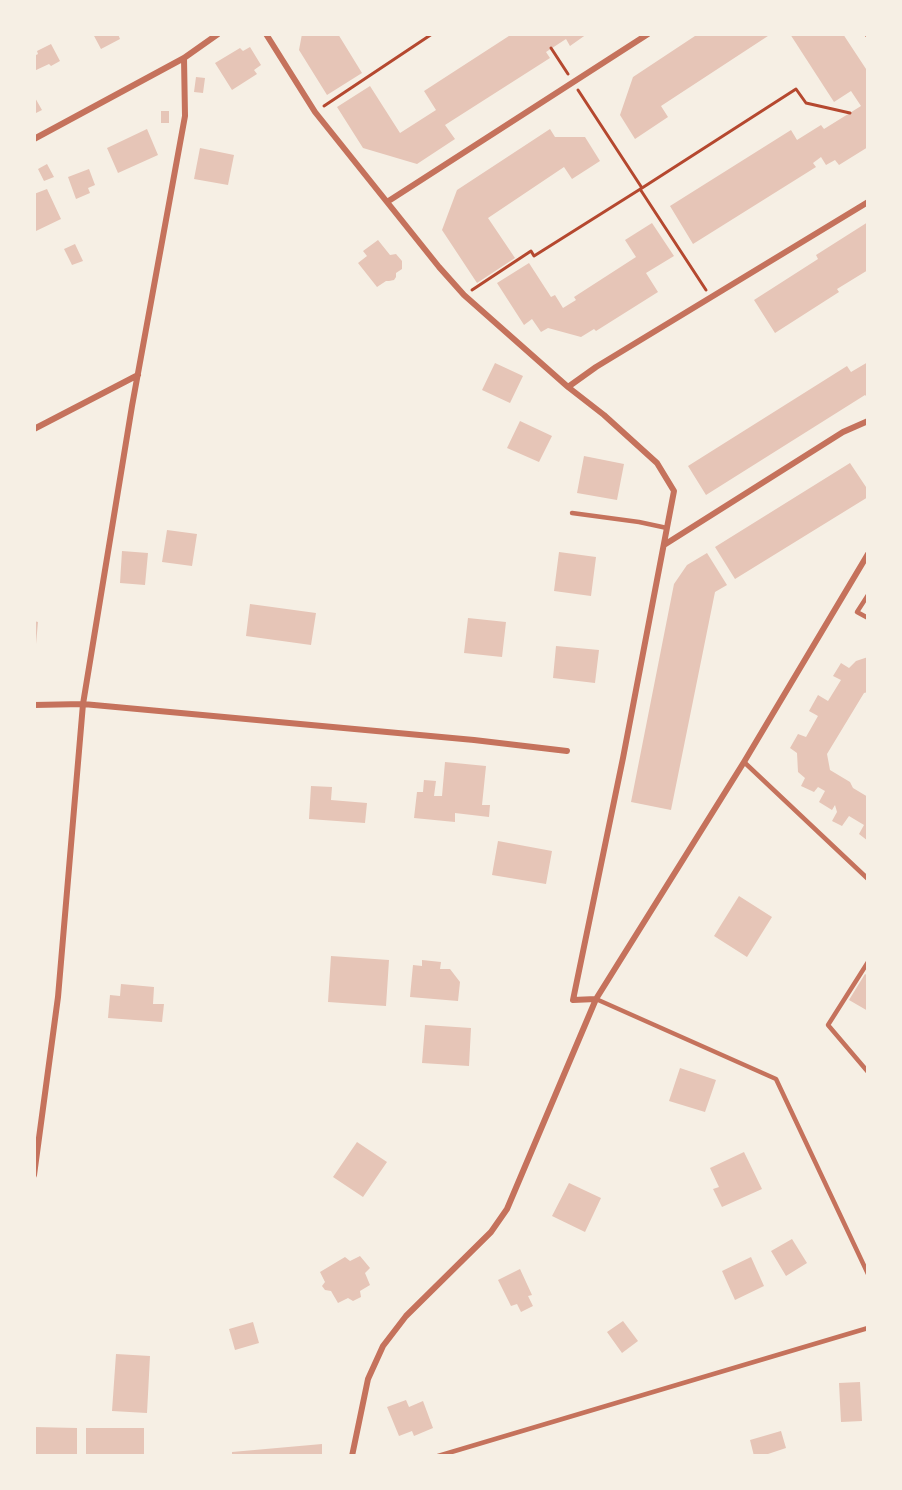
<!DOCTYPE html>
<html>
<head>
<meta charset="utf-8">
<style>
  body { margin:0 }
  #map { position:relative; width:902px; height:1490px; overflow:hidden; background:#f6efe4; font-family:"IBM Plex Sans",sans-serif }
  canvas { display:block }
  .frame { position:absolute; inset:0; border:36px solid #f6efe4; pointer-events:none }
</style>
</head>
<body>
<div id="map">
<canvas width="902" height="1490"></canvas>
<div class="frame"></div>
</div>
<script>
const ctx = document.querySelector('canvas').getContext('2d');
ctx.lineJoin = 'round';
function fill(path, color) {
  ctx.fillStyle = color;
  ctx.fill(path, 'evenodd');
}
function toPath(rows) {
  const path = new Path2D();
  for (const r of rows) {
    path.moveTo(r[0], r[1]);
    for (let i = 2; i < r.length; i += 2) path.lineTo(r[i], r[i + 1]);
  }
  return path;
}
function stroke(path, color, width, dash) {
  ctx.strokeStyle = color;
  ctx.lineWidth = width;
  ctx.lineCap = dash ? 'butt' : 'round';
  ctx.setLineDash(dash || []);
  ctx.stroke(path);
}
fill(toPath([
  [93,34,118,34,120,39,101,49],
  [302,34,338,34,362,73,327,95,299,50],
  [512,34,587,34,570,46,566,39,546,52,550,58,445,125,455,139,417,164,363,148,337,107,370,86,400,133,436,110,424,91],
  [698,34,771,34,661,106,668,117,635,139,620,115,633,77],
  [790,34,843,34,868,72,868,147,839,165,835,160,826,165,821,157,813,163,816,167,693,244,670,206,791,130,797,140,821,125,824,129,861,106,851,91,834,102],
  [51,44,60,61,51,66,49,64,34,71,34,56,38,54,37,51],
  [250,47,261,65,254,70,257,74,232,90,215,63,240,48,243,51],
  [196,77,205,78,203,93,194,92],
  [34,96,42,110,34,114],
  [161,111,169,111,169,123,161,123],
  [147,129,158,155,118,173,107,148],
  [550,129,555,137,585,137,600,161,572,179,564,167,488,218,515,258,477,283,442,230,457,190],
  [200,148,234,155,228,185,194,179],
  [47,164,54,177,44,181,38,169],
  [89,169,95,185,88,188,90,193,76,199,68,177],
  [47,189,61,219,36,231,34,228,34,194],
  [868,222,868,270,837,289,839,292,775,333,754,300,818,259,816,255],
  [652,223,674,256,646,273,658,292,596,331,594,329,581,337,548,328,541,332,532,319,524,325,497,283,529,263,551,297,555,295,563,308,576,300,574,297,636,257,625,240],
  [378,240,390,255,396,254,402,261,402,269,396,273,396,277,394,280,389,281,386,281,377,287,358,263,367,256,363,251],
  [75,244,83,261,72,265,64,249],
  [868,362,868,398,865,395,706,495,688,466,847,366,851,372],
  [495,363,523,376,510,403,482,390],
  [520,421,552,436,539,462,507,448],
  [584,456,624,464,617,500,577,493],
  [850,463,868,490,868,497,735,579,715,547],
  [167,530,197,534,192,566,162,562],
  [122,551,148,553,145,585,120,583],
  [559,552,596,557,591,596,554,591],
  [707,553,727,585,715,592,671,810,631,802,674,584,687,565],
  [250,604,316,613,311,645,246,636],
  [468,618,506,622,502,657,464,653],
  [34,621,38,622,36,644,34,644],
  [556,646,599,650,595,683,553,678],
  [868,657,868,692,864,693,827,754,830,770,850,782,853,788,868,797,868,841,859,834,864,825,849,816,842,826,832,821,837,812,835,805,832,810,819,802,825,791,818,787,814,792,801,786,805,778,798,772,797,753,790,748,798,734,806,737,818,716,809,711,818,695,828,701,841,680,833,676,841,663,849,668,856,661],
  [445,762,486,766,482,805,490,805,489,817,455,813,455,822,414,818,417,792,423,792,424,780,436,781,434,796,442,796],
  [311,786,332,787,331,800,367,803,365,823,309,819],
  [498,841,552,851,546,884,492,875],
  [739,896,772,917,747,957,714,936],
  [331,956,389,960,386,1006,328,1002],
  [422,960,441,962,440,969,450,969,460,982,458,1001,410,997,413,965,422,966],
  [865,974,868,976,868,1011,849,1000],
  [121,984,154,987,153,1004,164,1004,162,1022,108,1018,110,995,120,996],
  [425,1025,471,1028,469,1066,422,1063],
  [680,1068,716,1080,705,1112,669,1101],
  [357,1142,387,1162,363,1197,333,1177],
  [744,1152,762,1189,722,1207,713,1189,719,1187,710,1168],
  [569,1183,601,1198,585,1232,552,1216],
  [792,1239,807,1263,786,1276,771,1251],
  [360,1256,370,1268,365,1273,370,1285,360,1291,361,1297,353,1301,348,1298,338,1303,331,1291,325,1290,322,1286,325,1282,320,1272,345,1257,350,1261],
  [751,1257,764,1286,735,1300,722,1271],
  [520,1269,532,1295,528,1296,533,1306,521,1312,517,1304,511,1306,498,1280],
  [623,1321,638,1341,622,1353,607,1332],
  [253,1322,259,1343,235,1350,229,1329],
  [116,1354,150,1356,147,1413,112,1411],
  [860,1382,862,1421,841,1422,839,1383],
  [406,1400,409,1407,423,1401,433,1428,414,1436,412,1431,399,1436,387,1407],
  [34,1427,77,1428,77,1456,34,1456],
  [86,1428,144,1428,144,1456,86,1456],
  [781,1431,786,1448,762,1456,754,1456,750,1440],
  [322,1444,322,1456,232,1456,232,1452]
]), '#e6c5b7');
stroke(toPath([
  [551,48,568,74],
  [324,106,432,34],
  [642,188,796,89,806,103,850,113],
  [640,189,706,290],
  [472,290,531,251,534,256,642,188,578,90]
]), '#b5482f', 3);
stroke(toPath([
  [572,513,639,522,667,528],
  [868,595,857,612,868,618],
  [744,762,868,879],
  [868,962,828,1025,868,1072],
  [596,999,776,1079,868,1274],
  [438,1456,868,1328]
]), '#c5725c', 4.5);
stroke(toPath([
  [266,34,315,112,439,267,464,295,568,387,604,415,657,463,674,491,623,758,573,1000,596,999],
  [867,34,868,35],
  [34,139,184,58,218,34],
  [387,202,648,34],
  [568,387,596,367,868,202],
  [34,429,138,375],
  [664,545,843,432,868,421],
  [34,705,83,704,474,740,567,751],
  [34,1175,58,997,83,704,132,406,185,116,184,58],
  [352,1456,368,1379,383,1346,406,1316,491,1232,507,1209,596,999,744,762,868,554]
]), '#c5725c', 6);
</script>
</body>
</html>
